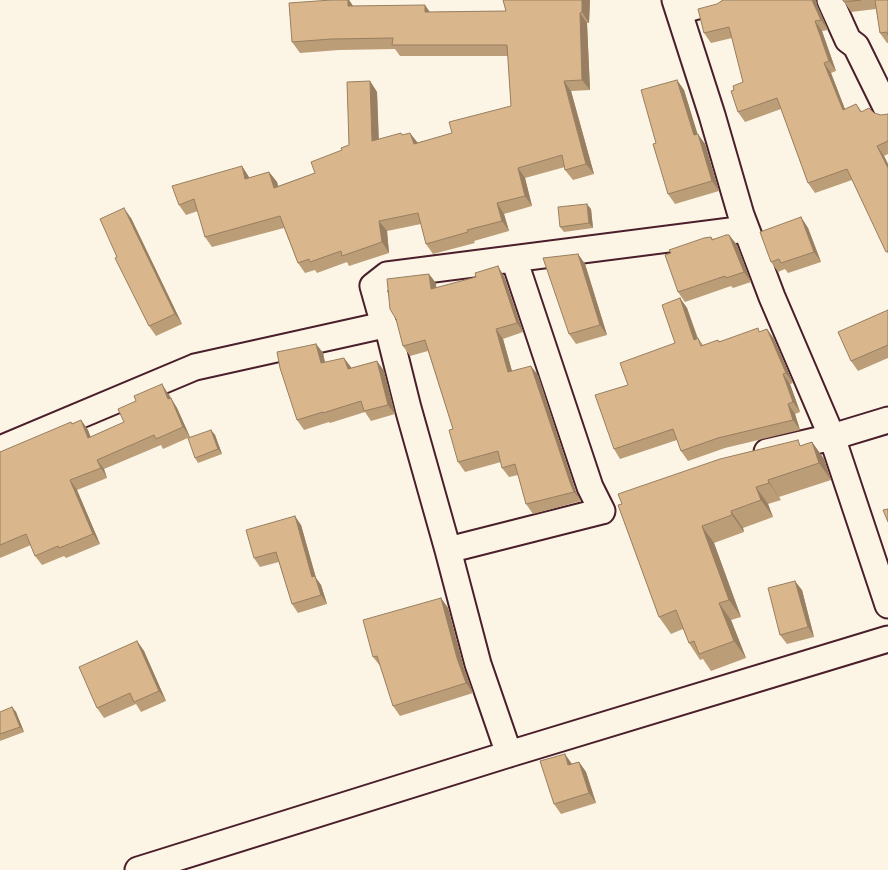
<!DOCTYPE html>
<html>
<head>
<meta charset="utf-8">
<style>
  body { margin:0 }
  canvas { display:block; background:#fcf5e5 }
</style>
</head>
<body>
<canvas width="888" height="870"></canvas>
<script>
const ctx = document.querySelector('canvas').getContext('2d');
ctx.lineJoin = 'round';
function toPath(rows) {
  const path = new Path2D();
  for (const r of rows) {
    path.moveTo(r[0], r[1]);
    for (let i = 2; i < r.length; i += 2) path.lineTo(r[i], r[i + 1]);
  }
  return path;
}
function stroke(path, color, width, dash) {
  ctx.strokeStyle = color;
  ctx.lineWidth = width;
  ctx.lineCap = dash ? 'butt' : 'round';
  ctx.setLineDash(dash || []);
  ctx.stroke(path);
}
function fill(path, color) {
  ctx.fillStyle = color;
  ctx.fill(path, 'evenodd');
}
const street = toPath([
  [675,0,712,115,741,215,772,297,832,437,888,605],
  [830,0,848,40,856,46,888,111],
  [679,11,720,0],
  [384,325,389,332,408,408,448,550,478,664,509,754],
  [0,449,195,367,384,325,373,286,387,275,746,229],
  [767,452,832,437,888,420],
  [448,550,602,511,590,487,514,259],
  [138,870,509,754,888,639]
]);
stroke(street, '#4a1f2b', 29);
stroke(street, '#fcf5e5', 25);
fill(toPath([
  [331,0,349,0,353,6,430,12,506,11,503,0,590,0,589,23,587,23,590,90,571,91,594,174,573,180,565,170,565,167,525,178,532,206,504,214,509,231,474,241,475,243,433,254,426,244,421,224,387,231,389,253,349,266,347,262,317,273,315,270,305,273,298,263,284,228,212,247,205,237,198,211,186,215,179,205,242,166,249,178,269,172,277,182,278,186,315,173,349,145,370,81,377,92,379,139,403,135,417,143,452,133,511,106,508,56,400,56,395,49,339,50,300,53,292,42],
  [723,0,816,0,817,5,828,30,822,31,836,71,831,73,845,109,856,104,862,112,874,113,881,115,888,114,888,154,884,156,888,164,888,254,852,180,815,193,808,183,781,109,745,122,738,112,734,90,743,82,732,38,711,43,704,33,717,4],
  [843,0,888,0,888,43,887,43,880,33,876,9,851,12],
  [677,80,684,90,697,134,705,144,719,191,675,204,668,194,656,143],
  [591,209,593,228,564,232,560,227],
  [801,217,808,228,821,262,788,273,785,269,778,272,771,262],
  [131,218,182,324,156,336,149,326,117,257],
  [729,235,737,245,751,282,733,288,731,286,685,302,678,292,671,253,711,237,713,239],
  [578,254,585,264,607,335,576,344,569,334],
  [504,276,523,332,503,339,512,371,538,375,576,492,581,501,533,514,526,504,518,475,509,477,502,468,501,462,465,472,458,462,453,429,428,351,410,356,403,346,436,283,436,288],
  [680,298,687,308,698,338,703,345,760,332,767,329,774,339,793,383,790,384,800,412,795,414,800,430,725,448,688,461,681,451,677,440,620,459,614,449,675,343],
  [888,310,888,358,858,371,851,361],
  [316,344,323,353,325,362,351,368,377,361,384,371,395,414,371,421,365,412,330,423,329,422,304,430,297,420],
  [169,394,171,398,177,408,190,437,163,449,161,445,104,469,107,478,77,490,100,544,66,558,64,556,42,565,35,556,31,545,0,558,0,452,81,420,88,430,90,437,124,422],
  [211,430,215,435,222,454,198,463,195,458],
  [812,442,824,459,831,480,779,497,781,500,768,504,773,517,743,528,744,532,714,543,741,617,731,620,746,658,711,671,703,659,700,660,689,643,683,629,671,634,659,617,618,505],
  [301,525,316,578,321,585,327,604,298,613,292,604,279,562,260,567,254,558],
  [802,590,814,637,787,644,780,635],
  [441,598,448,608,464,668,473,693,400,716,393,706,381,667,373,657],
  [137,641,144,651,166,701,141,712,136,704,104,718,97,708],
  [12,707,16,712,24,732,0,741,0,712],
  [579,762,586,772,596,803,561,814,554,804,572,764]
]), '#bb9d78');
fill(toPath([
  [348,0,349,0,355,9,348,6],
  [582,0,590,0,589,23,582,12],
  [812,0,816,0,817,5,828,30,821,20],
  [425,5,432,15,425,12],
  [580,13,587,23,590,90,582,80],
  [815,21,822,31,836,71,829,61],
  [824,63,831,73,849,120,843,110],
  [677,80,684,90,701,145,694,135],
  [370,81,377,92,379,152,372,141],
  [564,81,571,91,594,174,586,164],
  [410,133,418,143,414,144],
  [698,134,705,144,719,191,712,181],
  [877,146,884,156,888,164,888,168],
  [242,166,249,177,252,189,245,179],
  [518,168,525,178,532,206,525,196],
  [269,172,277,182,281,198,274,188],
  [497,203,504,214,509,231,502,221],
  [587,204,591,209,593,228,589,223],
  [124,208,131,218,182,324,175,314],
  [801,217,808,228,821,262,814,252],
  [379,221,387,231,389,253,382,242],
  [729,235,737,245,751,282,744,272],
  [578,254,585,264,607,335,600,325],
  [498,266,504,276,523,332,517,323],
  [429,274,436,283,437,299,431,289],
  [680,298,687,308,701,349,694,340],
  [496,329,503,339,515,382,508,372],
  [767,329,774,339,793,383,786,373],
  [316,344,323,353,327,373,321,363],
  [344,358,351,367,354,379,348,369],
  [377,361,384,371,395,414,388,405],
  [531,366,538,375,576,492,581,501,574,492,570,482],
  [783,374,790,384,800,412,793,402],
  [162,384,177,408,190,437,183,427,168,399],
  [788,404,795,414,800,430,793,420],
  [81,420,88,430,95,448,88,438],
  [211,430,215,435,222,454,218,449],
  [812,442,824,459,831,480,819,463],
  [97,460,104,469,107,478,101,468],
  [70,480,77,490,100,544,93,534],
  [768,480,779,497,781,500,769,483],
  [756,487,768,504,773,517,761,500],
  [731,511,743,528,744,532,732,515],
  [295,516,301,525,316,578,321,585,327,604,321,595,312,577],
  [702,526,714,543,741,617,729,600],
  [795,581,802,590,814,637,808,627],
  [441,598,448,608,464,668,473,693,466,683,457,658],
  [719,603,731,620,746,658,734,641],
  [137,641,144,651,166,701,159,691],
  [12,707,16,712,24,732,20,727],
  [565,754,572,764,575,775,568,765],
  [579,762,586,772,596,803,589,793]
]), '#987f61');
const building = toPath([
  [331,0,348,0,348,6,425,5,425,12,506,11,503,0,582,0,582,12,580,13,582,80,564,81,586,164,565,170,562,155,518,168,525,196,497,203,502,221,467,230,468,232,426,244,418,213,379,221,382,242,342,256,341,251,310,262,309,259,298,263,280,216,205,237,194,199,179,205,172,186,242,166,245,179,269,172,274,188,315,173,311,162,342,150,341,148,349,145,347,82,370,81,372,141,401,133,402,135,410,133,414,144,452,133,449,122,511,106,507,45,392,45,393,38,331,39,292,42,289,3,331,0],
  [723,0,812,0,821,20,815,21,829,61,824,63,843,110,856,104,861,112,869,108,874,113,881,115,888,114,888,141,877,146,888,168,888,251,886,252,847,169,808,183,777,98,738,112,731,91,734,90,733,86,743,82,729,27,704,33,698,9,717,4,723,0],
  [843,0,861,0,844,2,843,0],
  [875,0,888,0,888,35,887,32,880,33,875,0],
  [677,80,694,135,698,134,712,181,668,194,653,144,656,143,641,90,677,80],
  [587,204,589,223,560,227,558,207,587,204],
  [124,208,175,314,149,326,115,258,117,257,100,219,124,208],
  [801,217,814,252,781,263,779,259,771,262,760,232,801,217],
  [726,235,729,235,744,272,726,278,725,276,678,292,665,255,671,253,669,250,704,238,711,237,712,240,726,235],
  [578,254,600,325,569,334,543,258,578,254],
  [498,266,517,323,496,329,508,372,531,366,570,482,574,492,526,504,515,464,502,468,498,451,458,462,449,430,453,429,425,340,403,346,396,319,390,309,387,279,429,274,431,289,476,277,475,273,498,266],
  [680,298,694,340,698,338,701,346,718,340,719,342,758,328,759,332,767,329,786,373,783,374,793,402,788,404,793,420,718,438,681,451,673,429,614,449,595,395,628,385,620,363,675,343,662,305,680,298],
  [888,310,888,345,851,361,838,332,888,310],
  [316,344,321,363,344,358,348,369,377,361,388,405,364,411,361,401,323,413,323,412,297,420,280,368,277,352,316,344],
  [162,384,168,399,171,398,183,427,156,439,154,435,97,460,101,468,70,480,93,534,59,548,58,546,35,556,26,534,0,545,0,452,71,422,72,424,81,420,88,438,124,422,118,409,136,401,134,396,162,384],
  [211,430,218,449,195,458,188,438,211,430],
  [798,440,800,446,812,442,819,463,768,480,769,483,756,487,761,500,731,511,732,515,702,526,729,600,719,603,734,641,699,654,694,641,689,643,676,610,659,617,618,505,622,504,618,494,720,459,798,440],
  [888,509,888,522,883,510,888,509],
  [295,516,312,577,315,576,321,595,292,604,276,552,254,558,246,530,295,516],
  [795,581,808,627,780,635,768,588,795,581],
  [441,598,457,658,466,683,393,706,377,656,373,657,363,620,441,598],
  [137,641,159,691,134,702,130,693,97,708,79,667,137,641],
  [12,707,20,727,0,734,0,712,12,707],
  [565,754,568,765,579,762,589,793,554,804,540,761,565,754]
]);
fill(building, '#d9b68b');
stroke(building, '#987f61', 1);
</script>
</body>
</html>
